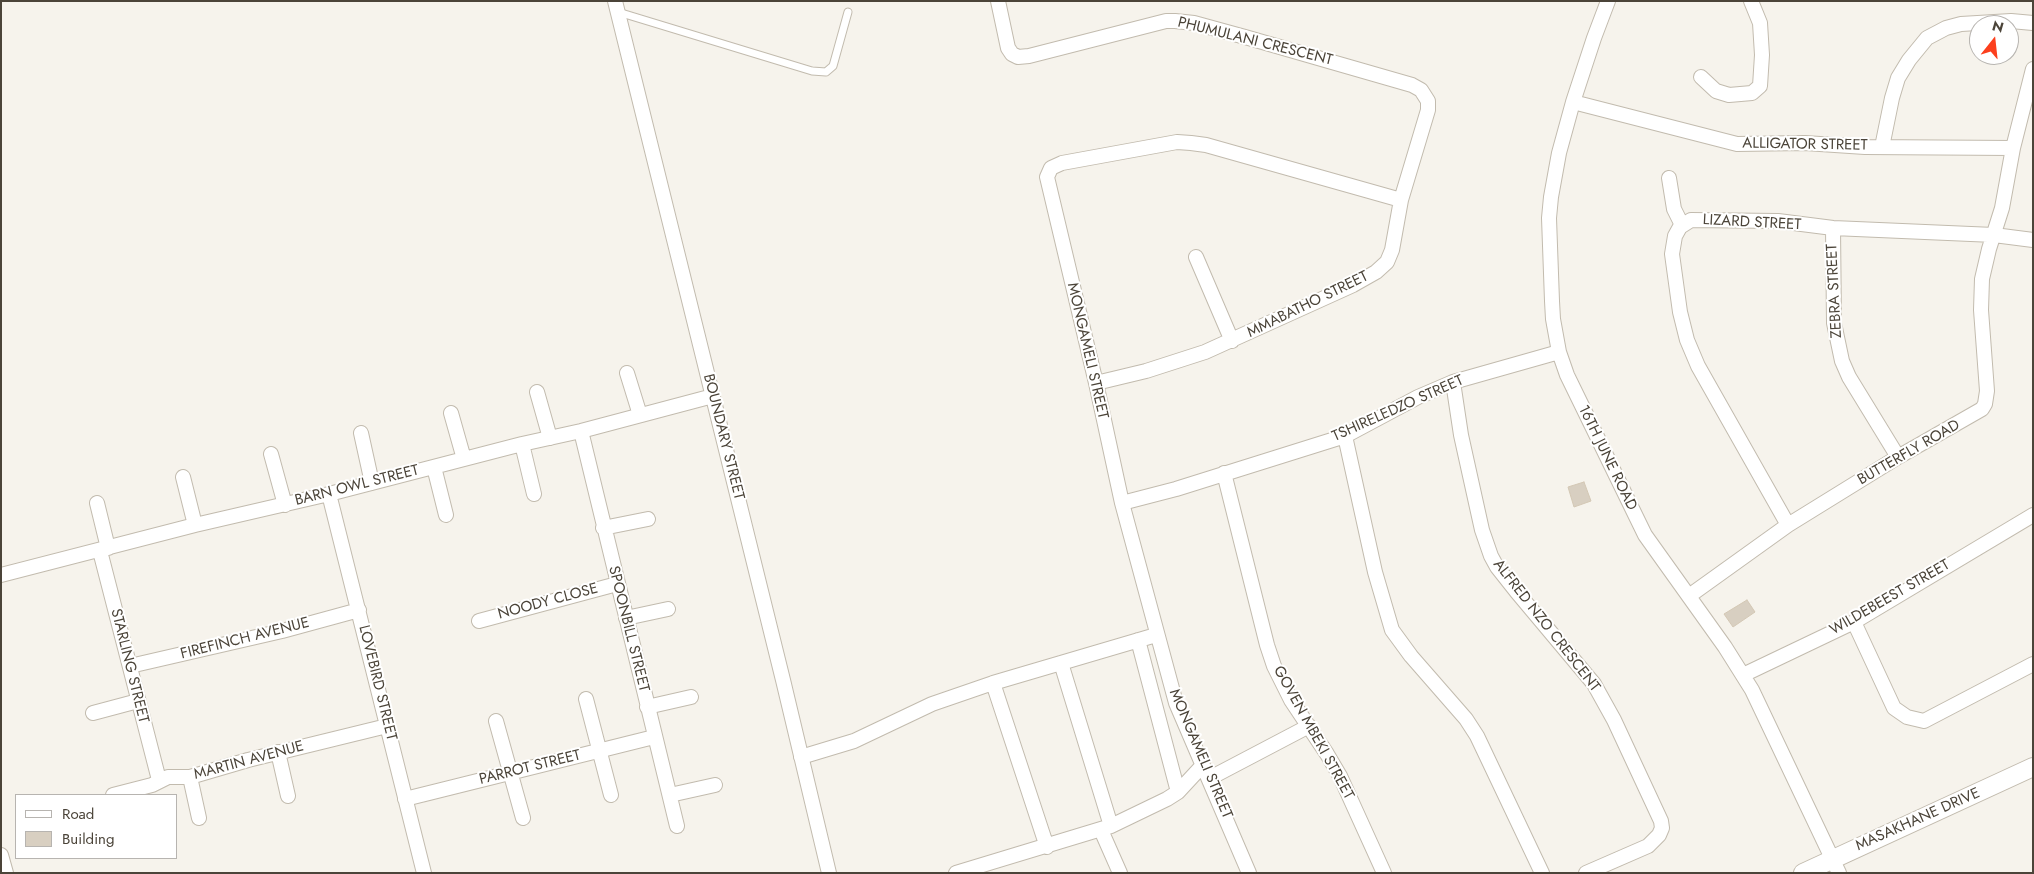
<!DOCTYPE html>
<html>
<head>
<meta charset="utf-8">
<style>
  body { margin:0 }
  #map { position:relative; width:2034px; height:874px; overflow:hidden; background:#f6f3ec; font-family:Jost,sans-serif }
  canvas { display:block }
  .frame { position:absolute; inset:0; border:2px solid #4b4439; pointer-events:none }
  .legend { position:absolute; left:15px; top:794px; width:162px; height:65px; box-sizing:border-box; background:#fff; border:1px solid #b7b4b0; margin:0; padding:6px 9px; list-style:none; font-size:15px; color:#4b4439 }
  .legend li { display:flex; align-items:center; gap:10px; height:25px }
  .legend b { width:25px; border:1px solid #b7b4b0 }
  .north { position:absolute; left:1969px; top:15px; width:50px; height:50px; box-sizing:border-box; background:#fff; border:1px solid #b7b4b0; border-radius:50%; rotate:16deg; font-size:14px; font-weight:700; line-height:20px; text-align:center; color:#4b4439 }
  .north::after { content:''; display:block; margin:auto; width:18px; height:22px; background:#fc3f1d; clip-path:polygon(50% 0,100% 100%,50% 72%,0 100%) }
</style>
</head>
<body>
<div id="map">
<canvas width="2034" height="874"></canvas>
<div class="frame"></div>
<ul class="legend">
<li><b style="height:6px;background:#fff"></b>Road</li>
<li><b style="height:14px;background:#d8cfc1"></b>Building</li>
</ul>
<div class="north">N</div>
</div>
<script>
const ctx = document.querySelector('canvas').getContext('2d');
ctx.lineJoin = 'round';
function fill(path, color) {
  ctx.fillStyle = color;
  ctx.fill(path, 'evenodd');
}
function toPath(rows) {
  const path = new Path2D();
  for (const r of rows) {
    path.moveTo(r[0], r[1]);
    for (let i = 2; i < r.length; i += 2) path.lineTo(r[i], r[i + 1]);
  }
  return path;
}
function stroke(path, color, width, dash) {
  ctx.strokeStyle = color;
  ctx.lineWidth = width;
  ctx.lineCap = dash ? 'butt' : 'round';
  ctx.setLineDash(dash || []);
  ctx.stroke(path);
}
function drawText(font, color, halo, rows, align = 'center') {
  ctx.font = font + ' Jost,sans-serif';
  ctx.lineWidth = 4;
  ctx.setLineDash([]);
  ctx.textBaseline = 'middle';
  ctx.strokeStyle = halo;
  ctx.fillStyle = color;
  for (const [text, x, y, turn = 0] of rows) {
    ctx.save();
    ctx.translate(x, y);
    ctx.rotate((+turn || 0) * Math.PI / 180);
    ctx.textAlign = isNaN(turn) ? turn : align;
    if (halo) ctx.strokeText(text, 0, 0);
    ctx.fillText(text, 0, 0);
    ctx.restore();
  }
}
const building = toPath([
  [1584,482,1591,501,1574,507,1568,487,1584,482],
  [1747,600,1755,612,1733,627,1724,614,1747,600]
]);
fill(building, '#d8cfc1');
stroke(building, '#d3c7b4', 1);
const service = toPath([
  [618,12,812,71,826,72,833,66,848,12]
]);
const minor = toPath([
  [615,1,783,680,829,873],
  [998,1,1008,48,1012,54,1018,57,1029,56,1166,21,1175,21,1194,23,1245,37,1412,85,1421,90,1428,101,1428,110,1401,200,1392,250,1387,262,1376,272,1353,285,1205,352,1146,371,1096,383],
  [1608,1,1594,38,1573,102,1559,153,1551,197,1549,218,1552,301,1553,319,1559,352,1567,375,1645,535,1725,647,1752,690,1839,873],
  [1701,77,1716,91,1729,95,1752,93,1760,86,1762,55,1760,23,1751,1],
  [1573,102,1737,144,1805,143,1865,147,2013,148],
  [1882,147,1892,98,1898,78,1909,60,1927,38,1946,28,1961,24,2011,21,2033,23],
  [1669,178,1674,209,1682,225],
  [1833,228,1834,323,1842,361,1849,377,1898,457],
  [1196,257,1232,341],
  [627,373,640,415],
  [1453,382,1461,435,1482,530,1491,556,1497,567,1516,591,1594,684,1614,720,1661,821,1662,828,1659,835,1648,846,1586,873],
  [537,392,550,438],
  [451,413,464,459],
  [581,431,677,826],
  [361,433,372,483],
  [1345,436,1375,572,1392,630,1411,656,1466,719,1477,736,1542,873],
  [522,444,534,494],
  [271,454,285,505],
  [434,467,446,515],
  [1224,473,1267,645,1274,666,1291,700,1327,754,1340,776,1384,873],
  [183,477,195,525],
  [329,494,424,873],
  [97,503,108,548],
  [1122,503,1176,489,1345,436,1418,397,1453,382,1559,352],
  [1788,525,1698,366,1687,340,1680,312,1672,254,1675,236,1680,227,1691,220,1778,221,1833,228,1994,235,2033,240],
  [603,528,648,519],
  [100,551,159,780],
  [1,575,195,525,329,494,522,444,581,431,713,396],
  [1689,596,1788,525,1898,457,1982,409,1985,404,1987,391,1981,310,1982,279,1989,249,2002,208,2013,148,2033,69],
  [626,618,668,609],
  [479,621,617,584],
  [1854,622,1894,708,1907,717,1924,721,2033,664],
  [1138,640,1178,792],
  [1061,663,1111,826],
  [130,666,282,631,359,610],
  [1743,675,1854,622,2033,515],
  [993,683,1047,847],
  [586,699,611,795],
  [647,707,691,697],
  [93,713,138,701],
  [496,721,523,818],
  [278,752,288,796],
  [801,757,854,741,932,704,993,683,1156,635],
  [190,777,199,818],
  [1210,778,1309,726],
  [113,795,152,785,168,777,190,777,248,760,387,726],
  [670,795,715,785],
  [405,799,654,737],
  [1101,830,1120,873],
  [1,855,6,873],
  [956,873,1111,826,1167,799,1178,792,1203,765],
  [1249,873,1176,703,1122,503,1096,383,1047,177,1051,168,1062,163,1177,142,1191,143,1206,145,1401,200]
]);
const tertiary = toPath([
  [1803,873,2033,767]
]);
stroke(service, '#c2bbae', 9);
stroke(minor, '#c2bbae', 16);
stroke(tertiary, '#c2bbae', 20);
stroke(service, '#fff', 7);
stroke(minor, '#fff', 14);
stroke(tertiary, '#fff', 18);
drawText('15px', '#4b4439', '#fff', [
  ["PHUMULANI CRESCENT",1255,42,14],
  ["ALLIGATOR STREET",1805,145,1],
  ["LIZARD STREET",1752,223,3],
  ["ZEBRA STREET",1835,291,-93],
  ["MMABATHO STREET",1308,305,-26],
  ["MONGAMELI STREET",1087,351,77],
  ["TSHIRELEDZO STREET",1398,409,-24],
  ["BOUNDARY STREET",723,437,76],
  ["BUTTERFLY ROAD",1909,453,-30],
  ["16TH JUNE ROAD",1607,458,64],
  ["BARN OWL STREET",357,486,-14],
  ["WILDEBEEST STREET",1890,598,-30],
  ["NOODY CLOSE",548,602,-15],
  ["ALFRED NZO CRESCENT",1546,626,52],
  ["SPOONBILL STREET",628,629,76],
  ["FIREFINCH AVENUE",245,639,-14],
  ["STARLING STREET",129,666,76],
  ["LOVEBIRD STREET",377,683,76],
  ["GOVEN MBEKI STREET",1313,733,61],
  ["MONGAMELI STREET",1200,754,67],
  ["MARTIN AVENUE",249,761,-15],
  ["PARROT STREET",530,768,-14],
  ["MASAKHANE DRIVE",1918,820,-24]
]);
</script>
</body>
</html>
